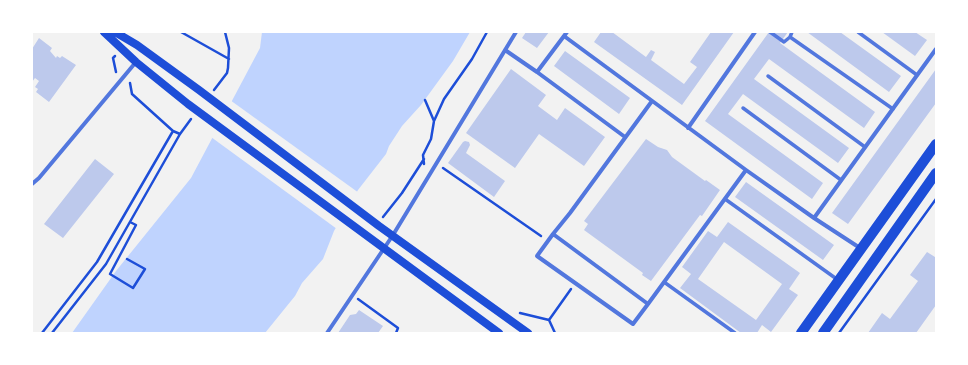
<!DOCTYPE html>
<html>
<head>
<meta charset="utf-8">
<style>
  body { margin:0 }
  #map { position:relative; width:968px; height:365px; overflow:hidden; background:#f2f2f2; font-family:"Work Sans",sans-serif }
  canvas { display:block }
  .frame { position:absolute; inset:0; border:33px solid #fff; pointer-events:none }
</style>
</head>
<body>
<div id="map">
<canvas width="968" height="365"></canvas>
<div class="frame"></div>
</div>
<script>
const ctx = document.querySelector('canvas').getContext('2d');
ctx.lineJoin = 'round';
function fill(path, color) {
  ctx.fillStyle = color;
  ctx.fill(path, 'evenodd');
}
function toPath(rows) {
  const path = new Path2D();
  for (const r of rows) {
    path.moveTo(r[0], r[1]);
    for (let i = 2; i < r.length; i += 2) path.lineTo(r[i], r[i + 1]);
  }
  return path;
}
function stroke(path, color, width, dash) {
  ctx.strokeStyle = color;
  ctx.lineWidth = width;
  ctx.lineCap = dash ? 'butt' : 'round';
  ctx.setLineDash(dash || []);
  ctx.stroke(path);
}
fill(toPath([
  [262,32,470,32,453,61,421,105,402,126,389,146,386,154,358,190,334,231,323,259,302,283,295,296,265,333,72,333,116,271,191,178,260,48]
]), '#bfd3fe');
fill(toPath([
  [230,100,359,193,337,229,211,137]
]), '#f2f2f2');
fill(toPath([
  [526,32,549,32,537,48,522,38],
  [601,32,612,32,646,57,651,50,655,52,651,60,684,84,697,67,690,62,711,32,734,32,682,105,594,42],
  [769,32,788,32,780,43,875,112,864,128,769,59,754,79,849,148,838,163,743,94,728,114,823,183,812,199,705,121],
  [807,32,840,32,901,76,889,92],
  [882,32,915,32,927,40,915,56],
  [39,38,52,48,50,51,56,58,57,56,60,58,62,56,76,65,49,102,36,92,38,89,35,87,39,81,35,78,32,82,32,49],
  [565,51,630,98,619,114,554,66],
  [511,69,546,95,538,106,557,120,565,108,605,137,584,166,539,134,515,168,466,133],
  [936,69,936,103,848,224,832,213],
  [646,139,658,147,667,150,672,157,705,181,706,180,720,190,702,216,700,215,651,281,642,275,643,273,584,230,588,224,584,221],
  [465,141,469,142,470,145,466,153,505,181,494,197,448,163,463,142],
  [95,159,114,174,63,238,44,224],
  [746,182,834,245,823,260,735,197],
  [728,222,800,273,789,289,798,295,771,332,762,325,757,333,741,333,680,288,691,274,682,267,708,231,717,237],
  [724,242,782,284,756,320,698,279],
  [927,252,935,257,936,255,936,305,916,333,868,333,882,313,890,319,918,281,910,275],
  [359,310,383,326,378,333,338,333,350,315,356,314]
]), '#bdc9ec');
stroke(toPath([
  [181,32,229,59],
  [115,56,113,58,116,72],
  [214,90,227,73,228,68,229,48,225,32],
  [425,100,434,121],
  [173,131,180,134,191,119],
  [424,164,423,155,431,139,434,121,444,99,472,59,487,32],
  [443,168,541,236],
  [383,217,402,193,424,159],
  [127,259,145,269,133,288,110,274,136,225,130,222],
  [358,299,398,328,396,333],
  [520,313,549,320],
  [42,333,97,262,173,131,132,94,130,83],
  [52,333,106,264,180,134],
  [555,333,549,320,571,289],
  [839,333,936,199]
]), '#1d4ed8', 2.5);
stroke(toPath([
  [770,32,784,42,790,37,792,32],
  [858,32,917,75],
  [790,37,893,109],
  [768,76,865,147],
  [743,108,841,180],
  [725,199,838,280],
  [664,282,735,333]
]), '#5277de', 3.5);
stroke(toPath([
  [564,36,746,170,814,218,860,248],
  [505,50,537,72,625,137],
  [537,72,567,32],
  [688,128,755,32],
  [32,184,39,178,136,62],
  [814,218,936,49],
  [553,234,648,304,633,324,537,256,553,234,570,213,652,101],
  [648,304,746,170],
  [327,333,393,235,516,32]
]), '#5277de', 4);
stroke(toPath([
  [104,32,136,62,188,104,499,333],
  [115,32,137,45,199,90,379,226,528,333]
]), '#1d4ed8', 8);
stroke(toPath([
  [801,333,936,144],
  [823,333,936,173]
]), '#1d4ed8', 10);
</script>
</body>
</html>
